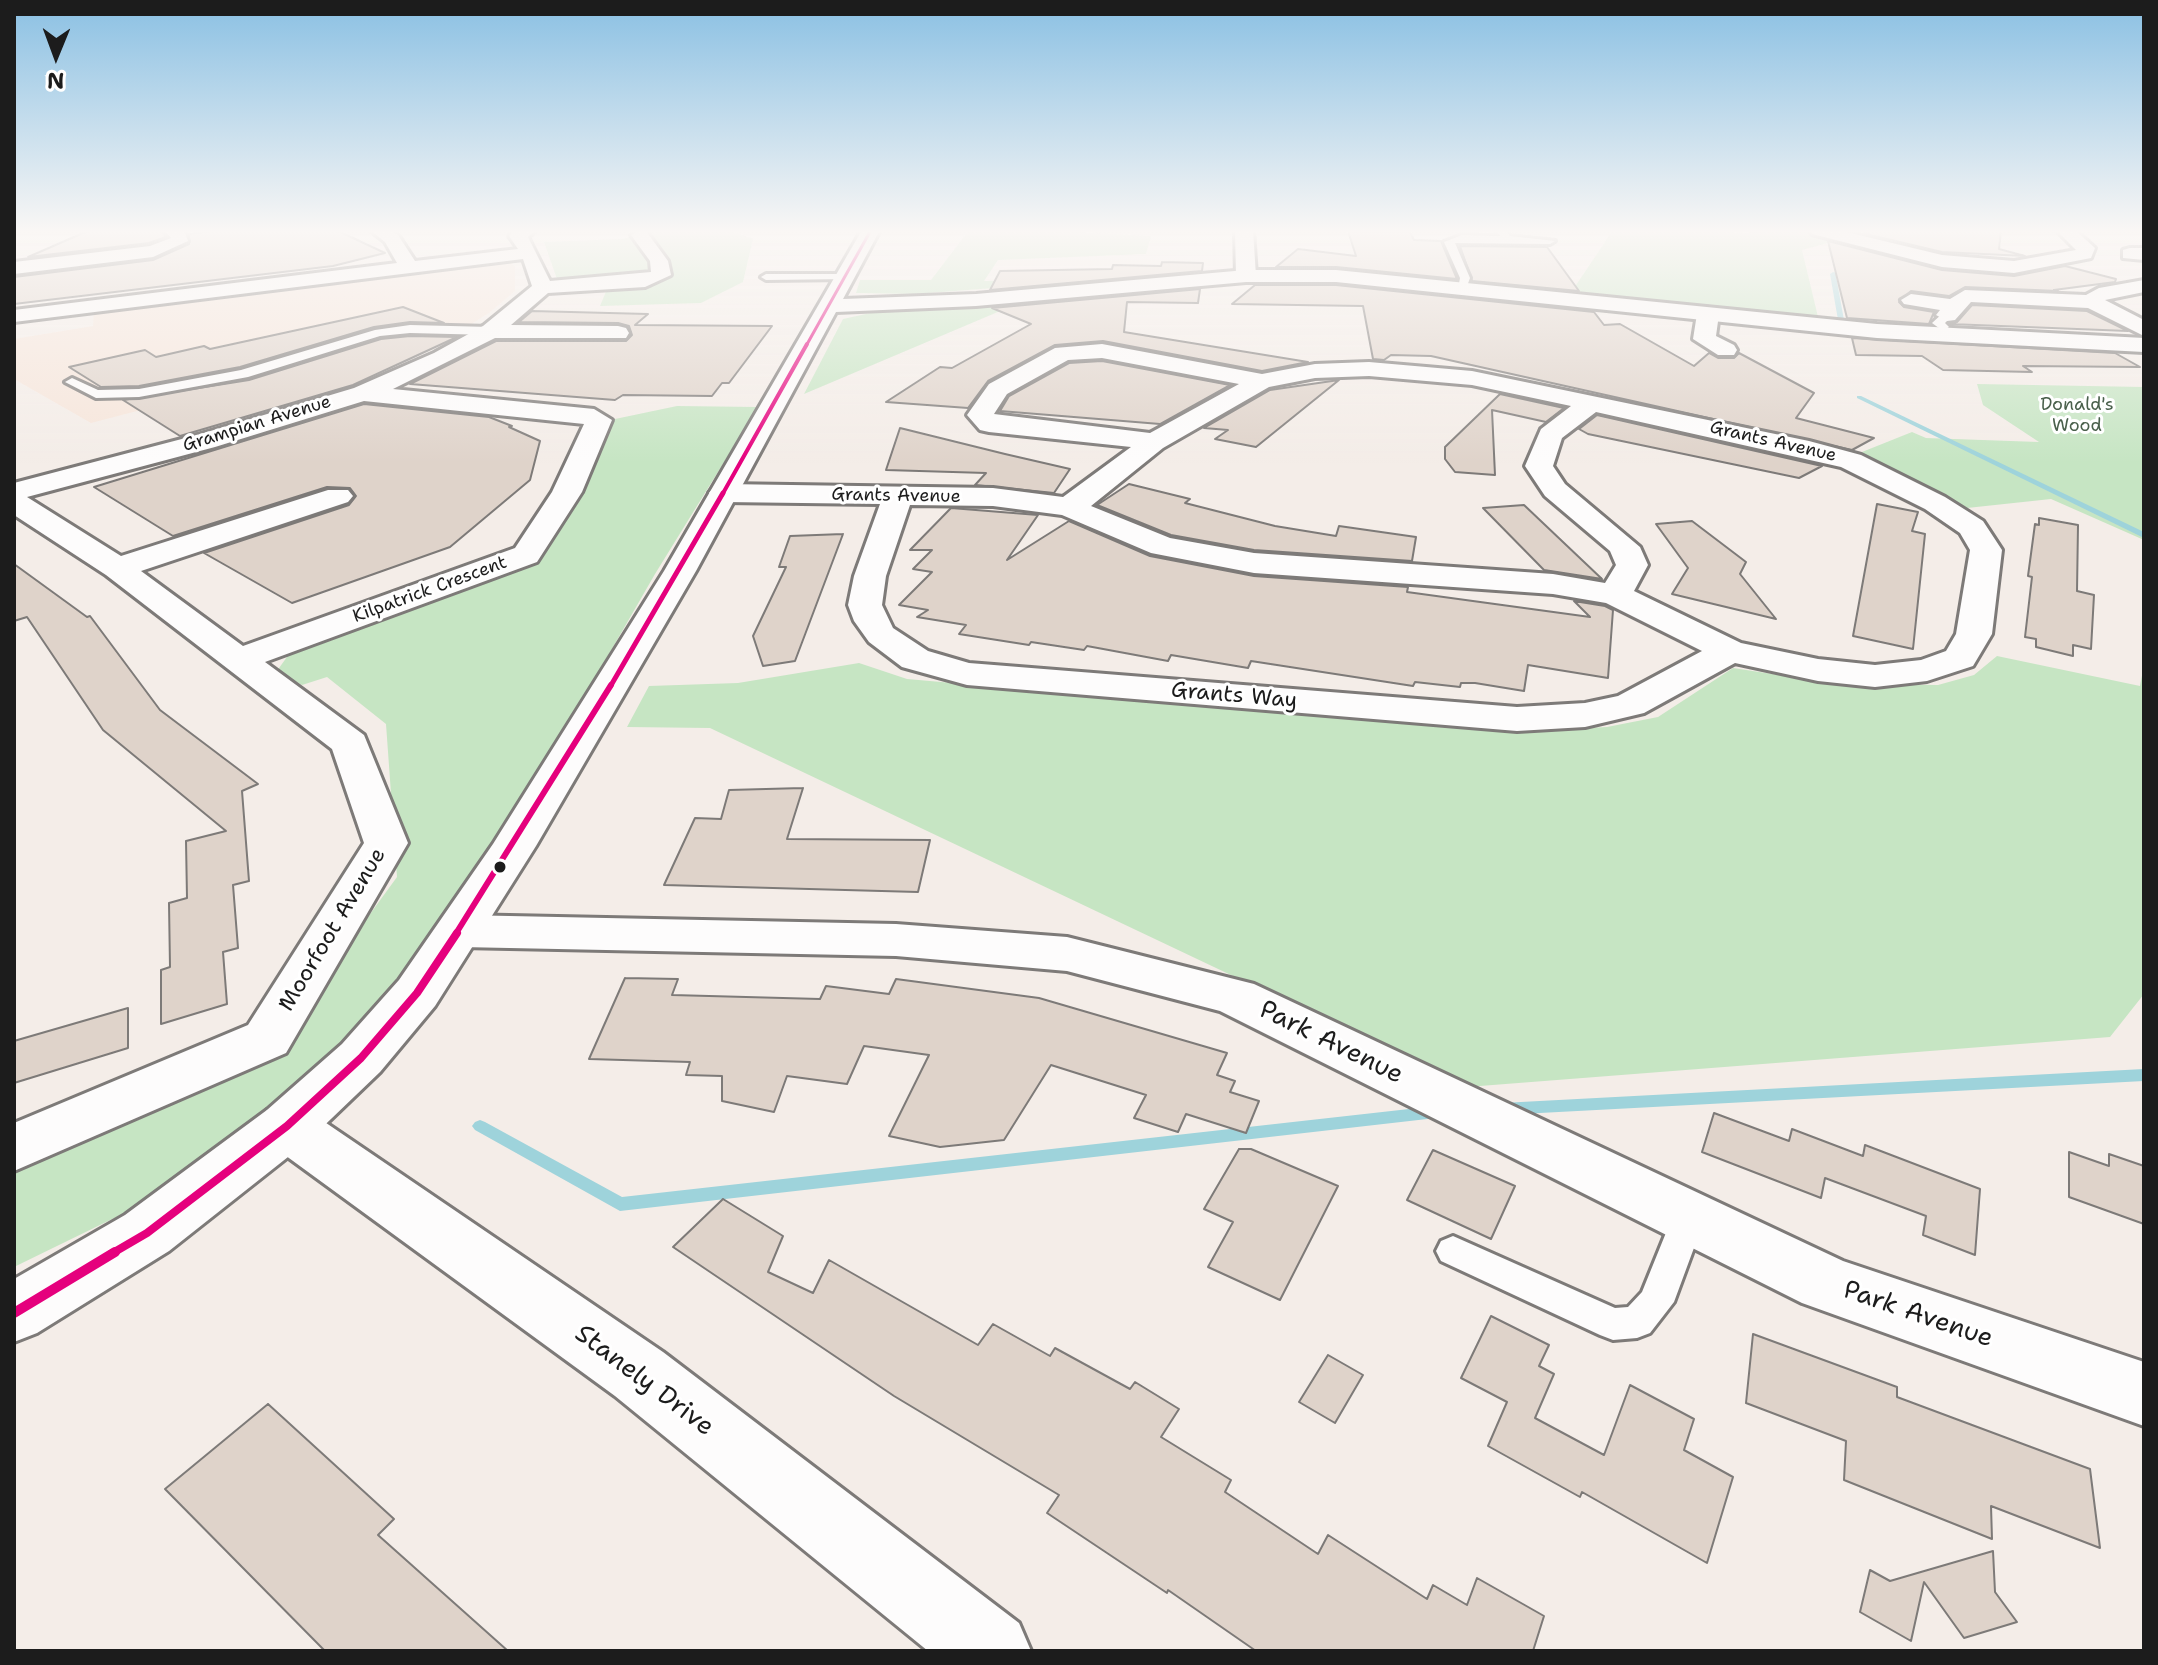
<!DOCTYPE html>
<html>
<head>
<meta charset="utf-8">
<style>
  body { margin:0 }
  #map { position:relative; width:2158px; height:1665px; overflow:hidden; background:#f4ede8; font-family:"Shantell Sans",sans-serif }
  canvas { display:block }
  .frame { position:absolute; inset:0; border:16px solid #1c1c1c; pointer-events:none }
  .north { position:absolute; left:16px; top:16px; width:80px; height:80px; -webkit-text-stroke:6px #fff; paint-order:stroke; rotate:181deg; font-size:22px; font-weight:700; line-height:32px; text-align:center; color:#1c1c1c }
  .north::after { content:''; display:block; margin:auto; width:28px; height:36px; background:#1c1c1c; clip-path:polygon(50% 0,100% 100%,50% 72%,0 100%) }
</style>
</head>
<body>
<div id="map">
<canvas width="2158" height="1665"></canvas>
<div class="frame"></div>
<div class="north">N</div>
</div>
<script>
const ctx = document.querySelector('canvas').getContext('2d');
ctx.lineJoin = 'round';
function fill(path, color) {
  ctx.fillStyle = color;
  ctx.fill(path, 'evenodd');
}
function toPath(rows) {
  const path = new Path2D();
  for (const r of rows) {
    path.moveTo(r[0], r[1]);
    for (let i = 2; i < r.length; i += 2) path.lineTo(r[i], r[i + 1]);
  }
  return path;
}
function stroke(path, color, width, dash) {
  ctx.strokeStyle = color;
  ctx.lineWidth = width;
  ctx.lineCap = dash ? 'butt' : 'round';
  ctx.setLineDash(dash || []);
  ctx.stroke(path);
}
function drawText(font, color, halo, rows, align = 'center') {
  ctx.font = font + ' "Shantell Sans",sans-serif';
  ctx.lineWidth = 6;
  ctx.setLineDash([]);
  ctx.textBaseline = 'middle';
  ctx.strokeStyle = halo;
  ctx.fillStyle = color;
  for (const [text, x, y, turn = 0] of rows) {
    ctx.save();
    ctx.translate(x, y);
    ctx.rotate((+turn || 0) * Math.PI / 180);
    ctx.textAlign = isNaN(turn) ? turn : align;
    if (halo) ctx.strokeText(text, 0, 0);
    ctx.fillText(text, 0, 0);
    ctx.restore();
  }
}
fill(toPath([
  [509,260,515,267,515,291,489,313,442,342,367,337,214,391,91,423,14,379,14,339,93,326,94,310]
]), '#f6e5da');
fill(toPath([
  [661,230,730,230,753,239,743,282,701,303,600,306,607,289,558,282,544,242,623,239],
  [969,230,1041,230,1151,236,1146,254,998,260,984,281,1110,279,916,294,856,293,860,280,931,280],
  [1613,230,1723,230,1737,233,1804,230,1843,239,1802,250,1818,317,1572,291],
  [1012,306,804,394,843,319,875,312],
  [1977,384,2144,387,2144,540,2051,499,1967,508,1857,454,1912,432,1926,438,2039,442,1983,405],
  [677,406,758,407,655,574,521,807,375,1021,272,1118,145,1203,14,1267,14,1171,263,1061,397,877,386,724,327,677,302,685,277,671,289,654,324,638,543,554,615,419],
  [1997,656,2140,686,2144,665,2144,994,2110,1037,1467,1087,710,728,627,727,649,686,738,683,859,663,907,679,1511,732,1607,727,1658,717,1733,668,1838,684,1938,685,1974,675]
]), '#c6e5c3');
fill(toPath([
  [2021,267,2023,270,1980,278,1977,276,2021,267],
  [1833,272,1852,275,1836,276,1844,320,1841,322,1838,320,1830,274,1833,272],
  [1857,396,1861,396,2144,532,2144,538,1857,398,1857,396],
  [2144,1069,2144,1081,1502,1115,1497,1113,1494,1109,1497,1105,1502,1103,2144,1069],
  [1436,1106,1441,1108,1444,1112,1441,1116,1436,1118,620,1211,475,1130,472,1126,475,1122,480,1120,485,1122,622,1197,1436,1106]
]), '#9ed3db');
const building = toPath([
  [90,230,161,230,166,237,149,243,28,257,90,230],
  [218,230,336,230,385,253,333,266,14,304,14,277,153,260,189,244,189,234,218,230],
  [1866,230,2001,230,1999,249,2025,256,1942,252,1866,234,1866,230],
  [1348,231,1410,232,1414,240,1441,241,1457,279,1336,267,1276,267,1298,249,1356,256,1348,231],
  [1828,241,1942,270,2014,276,2065,266,2116,279,2115,282,2054,290,2058,291,1965,287,1949,296,1911,291,1899,302,1904,307,1934,312,1929,324,1847,318,1828,241],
  [1460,246,1547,247,1579,291,1472,281,1460,246],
  [1162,262,1203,263,1202,271,990,290,1000,271,1112,269,1113,265,1161,266,1162,262],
  [1255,285,1336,285,1594,312,1604,325,1620,324,1694,366,1709,353,1718,358,1734,358,1739,353,1814,393,1796,418,1874,438,1852,450,1431,356,1391,355,1384,360,1373,359,1363,306,1232,304,1255,285],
  [1200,289,1198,303,1127,302,1124,332,1308,362,1262,371,1103,341,1055,345,988,381,968,408,886,402,940,367,952,368,1031,324,992,308,1200,289],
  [1972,305,2087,311,2128,331,1950,324,1957,322,1972,305],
  [403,307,444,323,410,322,374,327,240,367,139,386,101,387,69,367,145,350,156,357,204,346,210,349,403,307],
  [532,311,648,314,635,325,772,326,729,383,722,383,712,396,623,395,615,400,410,384,496,341,626,341,632,335,629,326,618,323,519,322,532,311],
  [410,336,457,337,353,385,180,436,123,400,249,380,381,339,410,336],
  [1852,338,2115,353,2140,367,2023,366,2032,372,1943,370,1922,356,1856,355,1852,338],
  [1102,361,1230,385,1160,424,1000,411,1009,396,1069,363,1102,361],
  [1339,380,1256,447,1215,439,1228,430,1204,428,1270,390,1339,380],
  [1500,394,1564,408,1546,422,1492,410,1495,475,1455,472,1445,459,1445,447,1500,394],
  [364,404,489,417,512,426,509,427,540,441,530,480,450,547,292,603,204,553,349,505,356,496,350,488,327,487,173,536,94,487,364,404],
  [1597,415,1822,466,1799,478,1588,434,1579,429,1597,415],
  [900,428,1005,454,1070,469,1054,493,975,485,986,473,886,470,900,428],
  [1129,484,1190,499,1185,503,1275,526,1336,536,1339,526,1416,537,1412,561,1254,550,1171,535,1097,505,1129,484],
  [1877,504,1918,512,1912,531,1925,534,1913,649,1853,636,1877,504],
  [1524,505,1602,579,1544,570,1483,508,1524,505],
  [951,508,1038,515,1007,560,1069,521,1150,556,1254,576,1408,587,1407,592,1590,617,1574,601,1605,606,1613,610,1608,678,1528,665,1524,691,1475,683,1461,683,1460,687,1415,682,1413,686,1251,661,1248,668,1171,655,1168,661,1087,646,1084,650,1031,642,1029,645,959,634,966,625,917,617,928,610,899,605,932,572,913,569,932,550,910,550,951,508],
  [2039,518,2078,525,2077,591,2094,595,2091,649,2073,645,2073,656,2036,647,2036,639,2025,637,2032,577,2028,576,2035,524,2039,525,2039,518],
  [1692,521,1746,562,1740,574,1776,619,1672,594,1688,568,1656,524,1692,521],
  [843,534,795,661,763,666,753,636,786,567,779,567,790,536,843,534],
  [14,564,87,617,90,616,160,710,258,784,242,791,249,881,233,885,238,948,223,952,227,1004,161,1024,161,970,170,967,169,903,187,898,186,841,226,831,103,730,27,617,14,621,14,564],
  [803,788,787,839,930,840,918,892,664,885,695,818,721,819,729,790,803,788],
  [625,978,678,979,672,995,820,999,826,986,889,994,896,979,1039,998,1227,1053,1217,1075,1235,1081,1230,1092,1259,1101,1246,1133,1186,1114,1178,1132,1134,1118,1146,1095,1051,1065,1004,1140,940,1147,889,1136,929,1055,864,1046,847,1084,787,1076,774,1112,722,1101,722,1076,686,1075,690,1062,589,1059,625,978],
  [128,1008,128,1048,14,1083,14,1041,128,1008],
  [1714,1113,1789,1141,1792,1129,1863,1156,1865,1145,1980,1189,1975,1255,1923,1235,1926,1216,1825,1178,1821,1198,1702,1152,1714,1113],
  [1239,1149,1251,1149,1338,1186,1280,1300,1208,1267,1233,1222,1204,1209,1239,1149],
  [1433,1150,1515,1186,1491,1239,1407,1200,1433,1150],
  [2069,1152,2109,1166,2109,1154,2144,1166,2144,1224,2069,1197,2069,1152],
  [723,1199,783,1236,768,1272,813,1293,829,1260,978,1345,993,1324,1050,1356,1055,1348,1130,1389,1135,1382,1179,1409,1161,1437,1231,1480,1225,1492,1318,1554,1328,1535,1427,1599,1433,1585,1467,1605,1477,1578,1544,1616,1533,1651,1256,1651,1168,1590,1167,1593,1047,1513,1059,1495,894,1396,673,1247,723,1199],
  [1491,1316,1549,1345,1539,1366,1554,1374,1535,1418,1604,1455,1630,1385,1694,1419,1684,1450,1733,1477,1707,1563,1582,1492,1580,1497,1488,1446,1507,1402,1461,1378,1491,1316],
  [1753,1334,1897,1387,1897,1397,2090,1469,2100,1548,1991,1506,1992,1539,1844,1480,1846,1441,1746,1403,1753,1334],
  [1328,1355,1363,1375,1335,1423,1299,1402,1328,1355],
  [268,1404,394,1519,378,1535,508,1651,325,1651,165,1489,268,1404],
  [1993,1551,1995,1592,2017,1622,1964,1638,1924,1582,1911,1641,1860,1612,1870,1570,1890,1581,1993,1551]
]);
fill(building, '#dfd3ca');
stroke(building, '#7d7a78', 2);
const lane = toPath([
  [1496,230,1506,230,1510,236,1555,241,1550,244,1455,243,1470,278,1466,289,1458,289,1460,278,1444,242,1462,235,1500,236,1496,230],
  [846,274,850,279,766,280,761,277,766,274,846,274],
  [1943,313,1953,315,1945,323,1949,327,1943,331,1932,323,1943,313],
  [410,325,491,327,497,331,491,335,410,333,380,336,248,377,139,397,96,398,65,382,72,378,98,390,139,389,241,370,375,330,410,325],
  [1688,1204,1700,1208,1705,1218,1674,1302,1650,1333,1637,1338,1613,1340,1600,1335,1441,1261,1436,1251,1441,1241,1453,1236,1615,1308,1628,1307,1642,1292,1676,1208,1688,1204]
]);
const street = toPath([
  [164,230,184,230,188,241,153,257,14,274,14,262,150,246,171,238,164,230],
  [370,230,390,230,398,235,415,261,518,249,509,236,512,232,536,230,528,237,550,281,651,272,650,261,631,235,640,230,646,231,668,261,671,275,645,287,548,293,511,325,618,326,626,328,629,333,626,338,495,338,393,389,594,409,612,420,582,492,537,562,265,662,364,735,408,843,286,1053,14,1171,14,1123,248,1025,364,843,332,749,106,575,14,515,14,483,197,435,354,388,434,353,483,326,532,286,523,259,14,322,14,310,397,263,385,242,370,230],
  [364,401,584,424,552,492,515,548,243,646,141,571,348,502,353,496,348,490,328,490,121,556,27,497,215,447,364,401],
  [1235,230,1253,230,1256,276,1253,280,1239,280,1236,276,1235,230],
  [1809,230,1838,230,1942,255,2014,261,2076,250,2056,230,2075,230,2095,248,2091,258,2014,273,1942,267,1812,234,1809,230],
  [2130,248,2144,248,2144,260,2123,258,2123,250,2130,248],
  [2144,280,2144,292,2105,300,2144,320,2144,336,2088,308,1971,302,1955,320,1947,321,1936,315,1940,310,1904,304,1901,300,1911,294,1950,299,1965,290,2086,295,2099,288,2144,280],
  [1708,308,1719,314,1716,336,1734,345,1737,350,1734,355,1718,355,1693,339,1697,314,1708,308],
  [1102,344,1262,374,1315,364,1369,362,1472,371,1809,441,1861,455,1945,497,1983,521,2002,550,1992,634,1973,666,1927,681,1875,687,1818,681,1735,663,1644,713,1585,727,1517,731,967,685,902,667,869,642,854,621,848,605,854,576,880,504,724,502,714,499,709,493,714,487,724,484,993,488,1063,497,1131,447,989,432,980,430,967,415,989,384,1055,348,1102,344],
  [1102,358,1239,384,1150,433,994,414,1007,394,1068,360,1102,358],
  [1369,376,1472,385,1571,406,1541,429,1525,466,1545,496,1610,551,1616,565,1605,583,1553,574,1254,553,1170,538,1091,506,1163,448,1269,387,1315,378,1369,376],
  [1596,412,1841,467,1925,509,1960,533,1970,550,1956,634,1946,651,1921,660,1875,665,1818,659,1741,643,1634,591,1648,565,1640,547,1565,484,1553,466,1562,438,1596,412],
  [910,505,993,506,1062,515,1151,553,1254,573,1553,594,1606,603,1702,651,1618,696,1585,703,1517,707,969,663,928,651,893,628,882,605,886,576,910,505],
  [461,915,896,924,1067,937,1254,984,1843,1261,2144,1362,2144,1426,1802,1303,1220,1011,1067,971,896,956,461,947,444,942,437,931,444,920,461,915],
  [287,1104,307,1110,663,1352,1019,1623,1031,1651,928,1651,615,1396,267,1142,259,1126,267,1110,287,1104]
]);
const secondary = toPath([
  [862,230,880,230,843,299,976,294,1246,270,1336,270,1877,324,2144,338,2144,352,1877,338,1336,282,1246,282,976,306,836,312,696,571,536,846,435,1006,380,1072,307,1142,169,1251,37,1333,14,1342,14,1279,125,1215,267,1110,342,1044,399,980,493,844,664,571,862,230]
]);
stroke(lane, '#7d7a78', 6);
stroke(street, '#7d7a78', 6);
stroke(secondary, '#7d7a78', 6);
fill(lane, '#fdfcfc');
fill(street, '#fdfcfc');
fill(secondary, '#fdfcfc');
stroke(toPath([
  [806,346,871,230]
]), '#e5007d', 3);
stroke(toPath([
  [722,495,807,344]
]), '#e5007d', 4);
stroke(toPath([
  [610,687,723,493]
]), '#e5007d', 5);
stroke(toPath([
  [455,935,611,685]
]), '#e5007d', 6);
stroke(toPath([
  [111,1254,147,1233,287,1126,361,1058,417,993,457,933]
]), '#e5007d', 8);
stroke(toPath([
  [14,1313,115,1252]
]), '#e5007d', 10);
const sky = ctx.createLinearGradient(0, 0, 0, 463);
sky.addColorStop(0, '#8ac0e3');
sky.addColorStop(0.5, '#faf7f5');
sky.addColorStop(1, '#faf7f500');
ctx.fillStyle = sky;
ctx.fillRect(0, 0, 2158, 463);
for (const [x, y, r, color] of [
  [500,867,7,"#1c1c1c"]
]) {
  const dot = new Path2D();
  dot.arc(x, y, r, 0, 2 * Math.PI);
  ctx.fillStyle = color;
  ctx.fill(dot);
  stroke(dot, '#fff', 3);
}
drawText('18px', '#4a604c', '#fff', [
  ["Donald's",2077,405],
  ["Wood",2077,426]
]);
drawText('18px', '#1c1c1c', '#fff', [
  ["Grampian Avenue",257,424,-17],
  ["Grants Avenue",1773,442,13],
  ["Grants Avenue",896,496,1],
  ["Kilpatrick Crescent",430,590,-20]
]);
drawText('22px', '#1c1c1c', '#fff', [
  ["Grants Way",1234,696,5],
  ["Moorfoot Avenue",333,930,-59]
]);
drawText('26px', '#1c1c1c', '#fff', [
  ["Park Avenue",1331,1043,26],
  ["Park Avenue",1918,1315,19],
  ["Stanely Drive",644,1381,37]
]);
</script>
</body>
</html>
